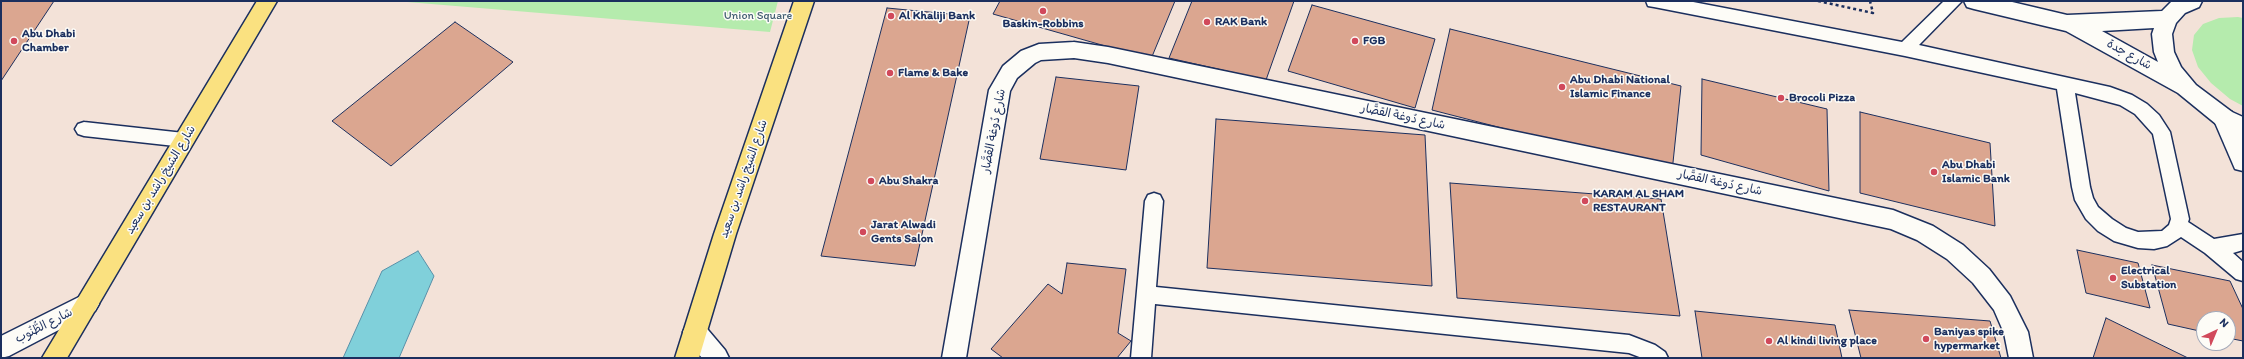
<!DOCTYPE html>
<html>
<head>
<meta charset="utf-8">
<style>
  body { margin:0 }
  #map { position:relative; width:2244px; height:359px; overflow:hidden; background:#f3e2d8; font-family:Itim,sans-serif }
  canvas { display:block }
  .frame { position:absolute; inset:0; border:2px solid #1b2f5e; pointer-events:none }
  .north { position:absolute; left:2196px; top:311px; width:40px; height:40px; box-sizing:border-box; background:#fdfcf7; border:1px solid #a3aaba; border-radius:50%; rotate:44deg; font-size:11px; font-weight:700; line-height:16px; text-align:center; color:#1b2f5e }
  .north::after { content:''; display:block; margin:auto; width:14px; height:18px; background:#d1495b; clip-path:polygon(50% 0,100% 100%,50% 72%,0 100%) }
</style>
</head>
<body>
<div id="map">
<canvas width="2244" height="359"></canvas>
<div class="frame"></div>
<div class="north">N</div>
</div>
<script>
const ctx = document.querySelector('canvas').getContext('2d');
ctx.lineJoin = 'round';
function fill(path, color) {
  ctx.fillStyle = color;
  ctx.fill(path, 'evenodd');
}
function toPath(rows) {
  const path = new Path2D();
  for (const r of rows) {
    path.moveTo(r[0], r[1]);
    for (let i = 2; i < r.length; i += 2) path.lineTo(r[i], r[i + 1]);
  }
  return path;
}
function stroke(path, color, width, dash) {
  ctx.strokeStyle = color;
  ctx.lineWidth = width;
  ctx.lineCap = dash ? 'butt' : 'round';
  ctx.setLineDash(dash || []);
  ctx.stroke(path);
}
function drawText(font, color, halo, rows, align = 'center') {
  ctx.font = font + ' Itim,"Playpen Sans Arabic",sans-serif';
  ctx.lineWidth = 3;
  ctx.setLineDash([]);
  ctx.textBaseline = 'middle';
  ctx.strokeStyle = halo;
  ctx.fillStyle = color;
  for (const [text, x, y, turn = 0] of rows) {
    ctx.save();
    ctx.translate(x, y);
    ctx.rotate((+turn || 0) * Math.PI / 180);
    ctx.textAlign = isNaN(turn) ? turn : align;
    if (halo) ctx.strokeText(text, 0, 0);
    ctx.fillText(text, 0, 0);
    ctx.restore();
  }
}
fill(toPath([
  [395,1,778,1,770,32],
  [2238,17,2243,18,2243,106,2230,99,2211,83,2198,67,2192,50,2194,35,2203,24,2219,18]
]), '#b5ebad');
const water = toPath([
  [418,251,434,276,399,358,343,358,382,271,418,251]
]);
fill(water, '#80d0da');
stroke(water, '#5890a8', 1);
const building = toPath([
  [1,1,54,1,1,81,1,1],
  [1000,1,1175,1,1151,59,993,14,1000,1],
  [1192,1,1294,1,1266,80,1169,58,1192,1],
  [1312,5,1435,39,1415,108,1288,71,1312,5],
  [887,8,970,16,915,266,821,256,887,8],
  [455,22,513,62,391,166,332,121,455,22],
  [1450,29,1681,86,1672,172,1432,110,1450,29],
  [1056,77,1139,86,1126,170,1040,159,1056,77],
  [1702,79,1827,109,1829,191,1701,155,1702,79],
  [1860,112,1990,143,1995,226,1860,193,1860,112],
  [1216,119,1425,135,1432,286,1207,268,1216,119],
  [1450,183,1661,199,1680,316,1457,298,1450,183],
  [2077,250,2138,263,2150,308,2086,293,2077,250],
  [1067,263,1126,269,1118,333,1131,341,1117,358,1003,358,991,349,1048,284,1062,294,1067,263],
  [2152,265,2230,281,2243,309,2243,341,2228,338,2228,319,2204,319,2204,332,2168,324,2152,265],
  [1849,310,1990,321,2001,358,1861,358,1849,310],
  [1695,311,1835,325,1842,358,1702,358,1695,311],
  [2106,318,2188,358,2093,358,2106,318]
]);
fill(building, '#dba690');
stroke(building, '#1b2f5e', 1);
const lane = toPath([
  [1646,1,1688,1,1902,42,1944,1,1962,1,1919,45,2110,87,2132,95,2147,104,2159,115,2170,132,2189,219,2188,222,2214,239,2243,234,2243,250,2233,253,2243,262,2243,281,2236,279,2205,253,2181,237,2167,246,2154,249,2138,248,2114,241,2098,231,2086,219,2075,200,2072,187,2057,89,1905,56,1654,7,1648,6,1646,1],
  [2075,93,2120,105,2135,114,2153,134,2171,219,2169,225,2162,231,2138,232,2126,228,2112,219,2098,207,2093,198,2090,187,2075,93],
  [84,122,184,133,190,135,193,140,190,145,184,147,84,136,78,134,75,129,78,124,84,122],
  [1154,193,1160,195,1163,201,1156,287,1629,335,1655,345,1665,352,1668,358,1642,358,1629,353,1155,304,1151,358,1131,358,1145,201,1148,195,1154,193]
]);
const street = toPath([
  [1964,1,2008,1,2067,15,2162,11,2172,1,2202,1,2199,7,2185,13,2176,23,2172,34,2174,52,2181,67,2196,85,2232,112,2243,117,2243,136,2216,124,2178,93,2066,31,1974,9,1967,7,1964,1],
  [2154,28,2152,34,2154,52,2158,62,2102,31,2154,28],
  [1074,42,1108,47,1893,210,1933,226,1963,245,1989,269,2010,296,2028,332,2033,358,2009,358,2004,333,1994,310,1973,283,1947,259,1917,240,1891,229,1108,63,1074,58,1041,60,1035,63,1017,78,1010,91,966,358,942,358,989,90,1003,66,1021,51,1039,44,1074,42],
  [87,293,95,297,99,304,95,311,9,356,1,358,1,336,87,293],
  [695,321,703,324,725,350,729,358,702,358,687,340,683,332,687,324,695,321]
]);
const secondary = toPath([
  [2224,109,2232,112,2243,137,2243,171,2235,169,2213,118,2216,112,2224,109]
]);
const primary = toPath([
  [257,1,277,1,67,358,42,358,257,1],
  [794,1,814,1,736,234,699,358,675,358,714,234,794,1]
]);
stroke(lane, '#1b2f5e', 3);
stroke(street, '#1b2f5e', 3);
stroke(secondary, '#1b2f5e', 3);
stroke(primary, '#1b2f5e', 3);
stroke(toPath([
  [1818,1,1873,13,1870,1]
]), '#1b2f5e', 2.5, [3, 3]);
fill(lane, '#fdfcf7');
fill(street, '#fdfcf7');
fill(secondary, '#fdfcf7');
fill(primary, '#fae180');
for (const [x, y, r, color] of [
  [1043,11,4,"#d1495b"],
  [891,16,4,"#d1495b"],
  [1207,22,4,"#d1495b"],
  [14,41,4,"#d1495b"],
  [1355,41,4,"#d1495b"],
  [890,73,4,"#d1495b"],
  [1562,87,4,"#d1495b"],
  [1781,98,4,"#d1495b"],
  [1934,172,4,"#d1495b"],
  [871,181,4,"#d1495b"],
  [1585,201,4,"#d1495b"],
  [863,232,4,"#d1495b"],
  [2113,278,4,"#d1495b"],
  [1926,339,4,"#d1495b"],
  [1769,341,4,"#d1495b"]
]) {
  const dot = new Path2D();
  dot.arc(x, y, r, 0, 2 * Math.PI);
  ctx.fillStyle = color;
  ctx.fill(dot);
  stroke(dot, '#fdfcf7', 1.5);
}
drawText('12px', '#425e72', '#fdfcf7', [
  ["Union Square",758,16]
]);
drawText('bold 12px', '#1b2f5e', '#fdfcf7', [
  ["Al Khaliji Bank",899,16],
  ["RAK Bank",1215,22],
  ["Baskin-Robbins",1043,24,"center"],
  ["Abu Dhabi",22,34],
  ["Chamber",22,48],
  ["FGB",1363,41],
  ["Flame & Bake",898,73],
  ["Abu Dhabi National",1570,80],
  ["Islamic Finance",1570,94],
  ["Brocoli Pizza",1789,98],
  ["Abu Dhabi",1942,165],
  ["Islamic Bank",1942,179],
  ["Abu Shakra",879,181],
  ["KARAM AL SHAM",1593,194],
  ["RESTAURANT",1593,208],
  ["Jarat Alwadi",871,225],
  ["Gents Salon",871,239],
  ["Electrical",2121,271],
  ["Substation",2121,285],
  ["Baniyas spike",1934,332],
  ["hypermarket",1934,346],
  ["Al kindi living place",1777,341]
], 'left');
drawText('12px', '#1b2f5e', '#fdfcf7', [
  ["شارع جدة",2129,55,29],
  ["شارع دُوغة القصَّار",1403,117,12],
  ["شارع دُوغة القصَّار",994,131,-79],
  ["شارع الشيخ راشد بن سعيد",744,179,-71],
  ["شارع الشيخ راشد بن سعيد",161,180,-59],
  ["شارع دُوغة القصَّار",1720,183,12],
  ["شارع الطُّنُوب",44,326,-27]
]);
</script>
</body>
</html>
